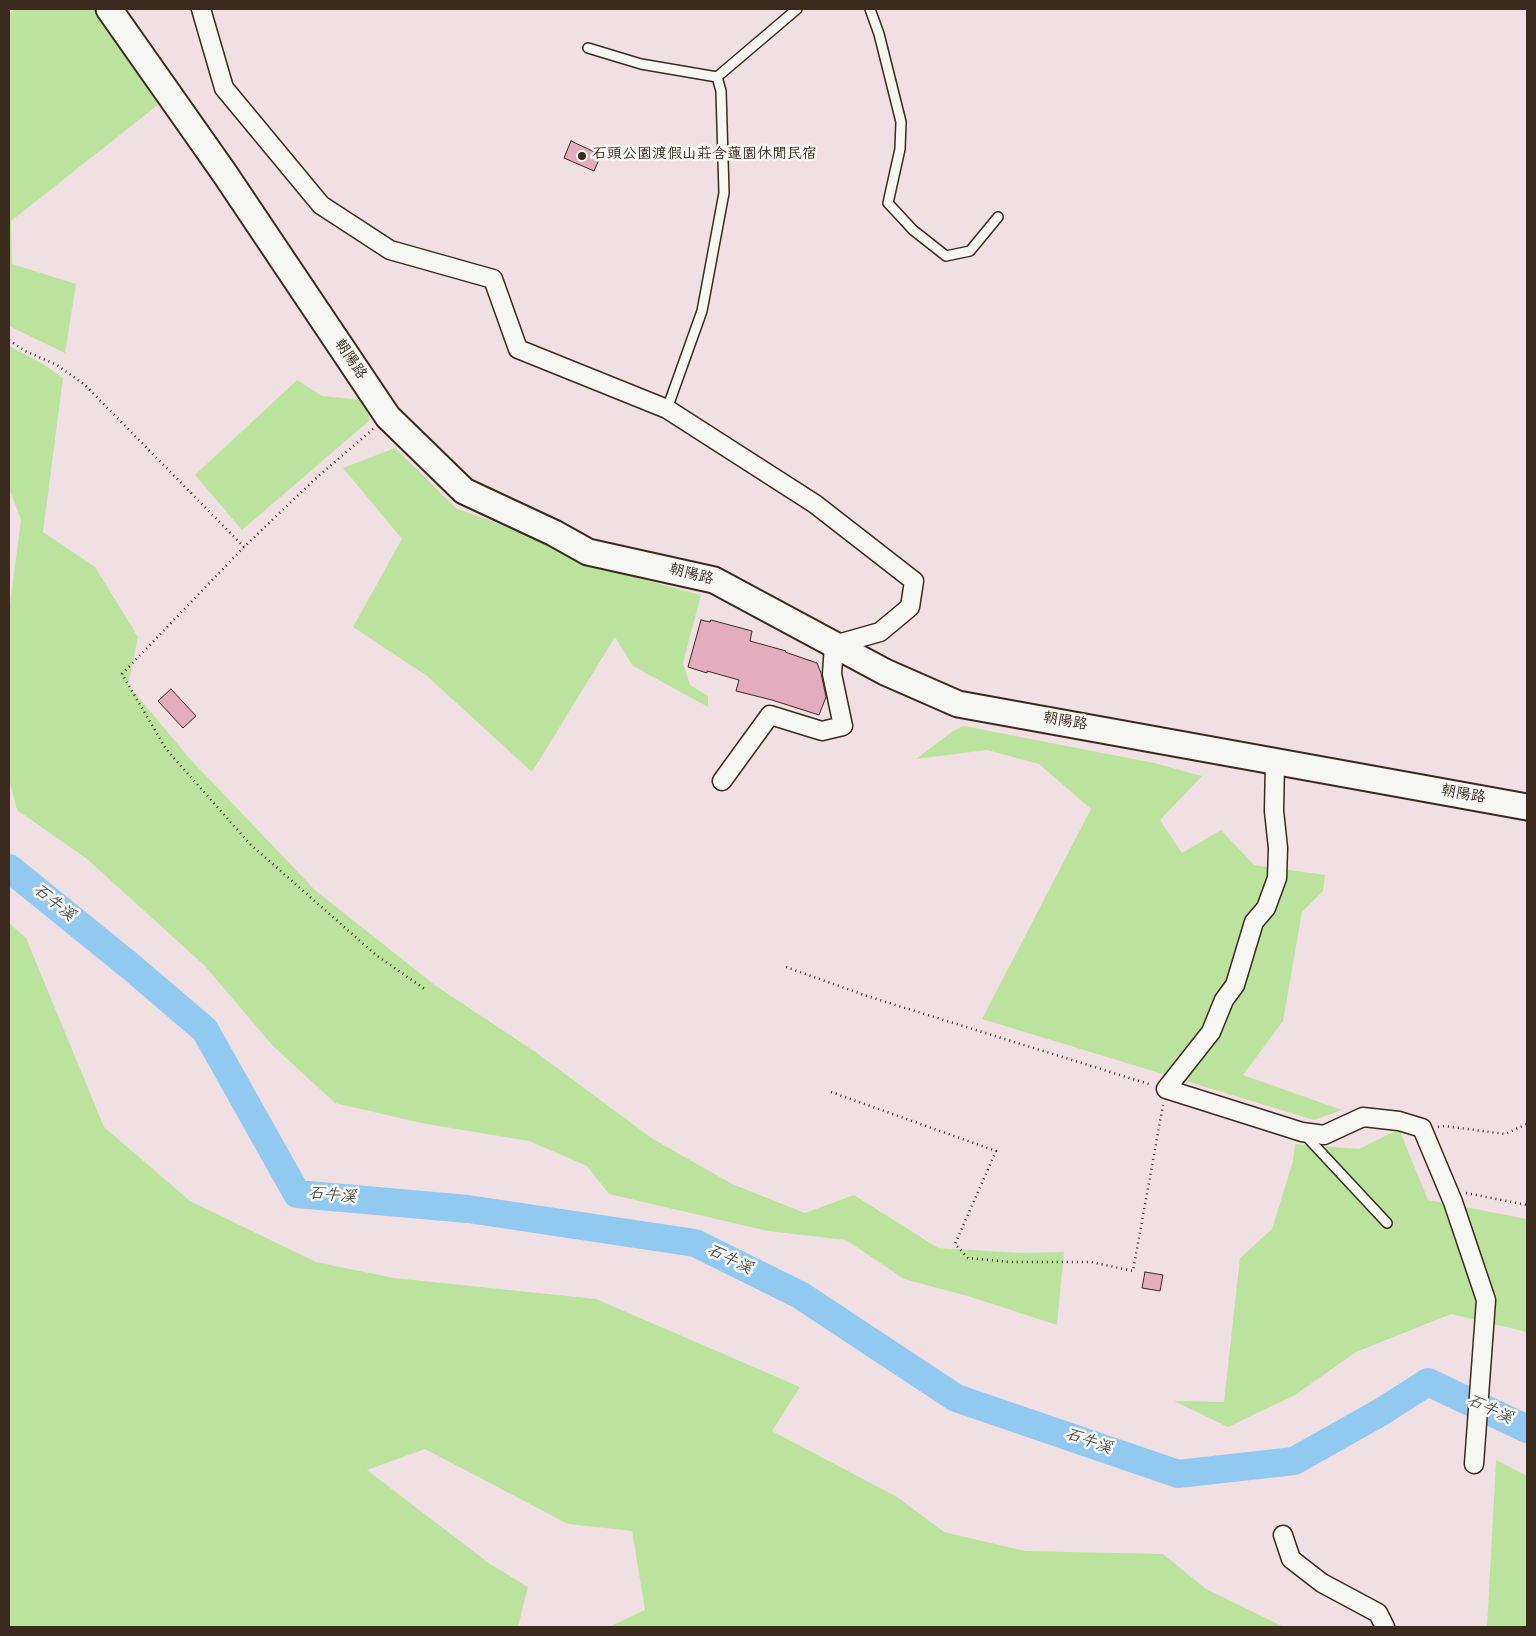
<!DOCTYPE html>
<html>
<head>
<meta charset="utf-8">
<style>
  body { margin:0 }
  #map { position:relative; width:1536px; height:1636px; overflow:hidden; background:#f1e0e3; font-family:"Gochi Hand",sans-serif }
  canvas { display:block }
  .frame { position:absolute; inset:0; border:10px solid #3b2a1e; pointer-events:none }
</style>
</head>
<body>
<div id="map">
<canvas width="1536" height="1636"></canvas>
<div class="frame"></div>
</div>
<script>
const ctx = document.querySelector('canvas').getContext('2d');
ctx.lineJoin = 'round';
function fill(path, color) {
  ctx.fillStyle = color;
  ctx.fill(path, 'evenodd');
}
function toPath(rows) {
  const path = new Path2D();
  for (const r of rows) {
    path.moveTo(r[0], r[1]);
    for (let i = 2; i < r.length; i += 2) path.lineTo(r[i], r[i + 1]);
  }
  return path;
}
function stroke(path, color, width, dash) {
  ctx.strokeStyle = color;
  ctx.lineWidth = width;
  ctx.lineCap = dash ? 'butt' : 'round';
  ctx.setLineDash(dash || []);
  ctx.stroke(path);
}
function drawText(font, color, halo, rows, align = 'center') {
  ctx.font = font + ' "Gochi Hand","LXGW WenKai TC",sans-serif';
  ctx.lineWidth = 5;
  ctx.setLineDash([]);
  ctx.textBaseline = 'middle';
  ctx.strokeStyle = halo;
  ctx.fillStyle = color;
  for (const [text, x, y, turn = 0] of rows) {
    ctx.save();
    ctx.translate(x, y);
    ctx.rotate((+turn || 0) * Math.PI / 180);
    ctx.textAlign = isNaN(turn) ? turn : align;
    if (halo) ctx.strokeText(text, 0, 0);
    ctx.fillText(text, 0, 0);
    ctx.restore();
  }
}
fill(toPath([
  [15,9,96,9,159,104,11,221,12,264,76,284,65,353,9,326,9,14],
  [9,346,43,364,63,378,43,532,95,567,138,637,128,685,191,760,316,891,436,986,534,1051,653,1139,732,1184,805,1213,854,1195,938,1248,1021,1253,1064,1252,1057,1325,971,1297,904,1279,846,1240,768,1231,609,1194,587,1166,529,1141,421,1123,335,1103,272,1045,205,966,87,859,17,810,9,779,9,612,21,520,9,488],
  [297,380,322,396,363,400,370,420,242,530,195,475],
  [395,448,457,509,489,520,612,571,701,595,683,663,690,685,708,696,708,707,633,666,615,637,532,772,427,676,353,627,402,539,343,468],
  [964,726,1154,763,1202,776,1160,820,1182,853,1221,830,1254,865,1325,875,1323,891,1302,912,1283,1021,1243,1075,1342,1110,1314,1120,982,1019,1091,809,1039,764,987,750,916,759,953,731],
  [9,923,26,938,104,1127,190,1201,316,1262,394,1278,596,1299,800,1387,772,1431,897,1497,944,1532,1025,1551,1163,1554,1206,1589,1284,1627,609,1627,645,1610,632,1531,568,1524,425,1449,367,1470,490,1564,528,1587,518,1627,9,1627],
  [1399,1129,1428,1200,1527,1219,1527,1332,1451,1314,1356,1352,1295,1395,1228,1427,1174,1401,1224,1402,1240,1258,1272,1229,1293,1161,1295,1144,1359,1149],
  [1496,1460,1527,1476,1527,1627,1487,1627]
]), '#bbe39e');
stroke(toPath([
  [9,868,130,966,205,1030,297,1194,468,1209,695,1243,800,1295,956,1398,1178,1474,1294,1461,1381,1412,1428,1382,1527,1429]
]), '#91c9f0', 28);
const building = toPath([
  [571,141,601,155,594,171,564,158,571,141],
  [701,620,710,622,711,620,752,631,750,641,786,651,785,652,817,663,821,673,826,697,819,715,772,700,736,691,739,680,707,671,707,673,688,667,701,620],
  [171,689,196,716,183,728,158,701,171,689],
  [1145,1272,1163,1275,1160,1291,1142,1288,1145,1272]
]);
fill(building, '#e4acbf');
stroke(building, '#3b2a1e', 1);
const lane = toPath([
  [870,9,879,34,901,122,900,149,888,203,913,230,946,256,970,251,998,217],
  [588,48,641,64,717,77],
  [667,409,702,311,724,193,721,91,717,77,797,9],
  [1304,1134,1387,1223]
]);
const street = toPath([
  [201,9,224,88,321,205,390,250,493,279,518,349,667,409,815,504,914,581,910,607,880,632,834,645,832,674,843,726,822,731,770,715,722,781],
  [1275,762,1274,811,1278,848,1277,878,1266,908,1254,922,1235,985,1224,1000,1211,1032,1166,1089,1302,1132,1324,1135,1363,1117,1399,1121,1422,1128,1453,1202,1486,1300,1474,1464],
  [1283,1535,1291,1559,1322,1583,1378,1613,1385,1627]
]);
const secondary = toPath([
  [109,9,225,174,388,417,464,491,554,533,588,552,714,580,885,672,958,704,1527,807]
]);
stroke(lane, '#3b2a1e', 12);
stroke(street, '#3b2a1e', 21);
stroke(secondary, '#3b2a1e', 29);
stroke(toPath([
  [9,340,25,351,57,365,85,385,244,547],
  [373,429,314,480,244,547,122,674,166,749,250,844,376,955,426,990],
  [786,967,867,996,1152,1085],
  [831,1092,996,1151,955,1244,968,1258,1010,1262,1091,1262,1133,1271,1163,1105],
  [1438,1127,1445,1126,1505,1134,1527,1124],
  [1466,1193,1527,1205]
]), '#3b2a1e', 2.5, [1, 4]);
stroke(lane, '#f6f6f2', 9);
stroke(street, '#f6f6f2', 18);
stroke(secondary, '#f6f6f2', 25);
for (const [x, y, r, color] of [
  [582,156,5,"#3b2a1e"]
]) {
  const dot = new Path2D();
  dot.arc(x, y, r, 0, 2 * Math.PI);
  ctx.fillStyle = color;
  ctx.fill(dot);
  stroke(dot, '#f6f6f2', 2);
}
drawText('15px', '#3b2a1e', '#f6f6f2', [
  ["石頭公園渡假山莊含蓮園休閒民宿",592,156]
], 'left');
drawText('15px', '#3b2a1e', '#f6f6f2', [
  ["朝陽路",349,360,56],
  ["朝陽路",691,576,14],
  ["朝陽路",1065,723,10],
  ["朝陽路",1463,796,10]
]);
drawText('italic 16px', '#505252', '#f6f6f2', [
  ["石牛溪",53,904,39],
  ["石牛溪",332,1197,5],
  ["石牛溪",729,1261,26],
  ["石牛溪",1489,1411,25],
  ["石牛溪",1088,1443,19]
]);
</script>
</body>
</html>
